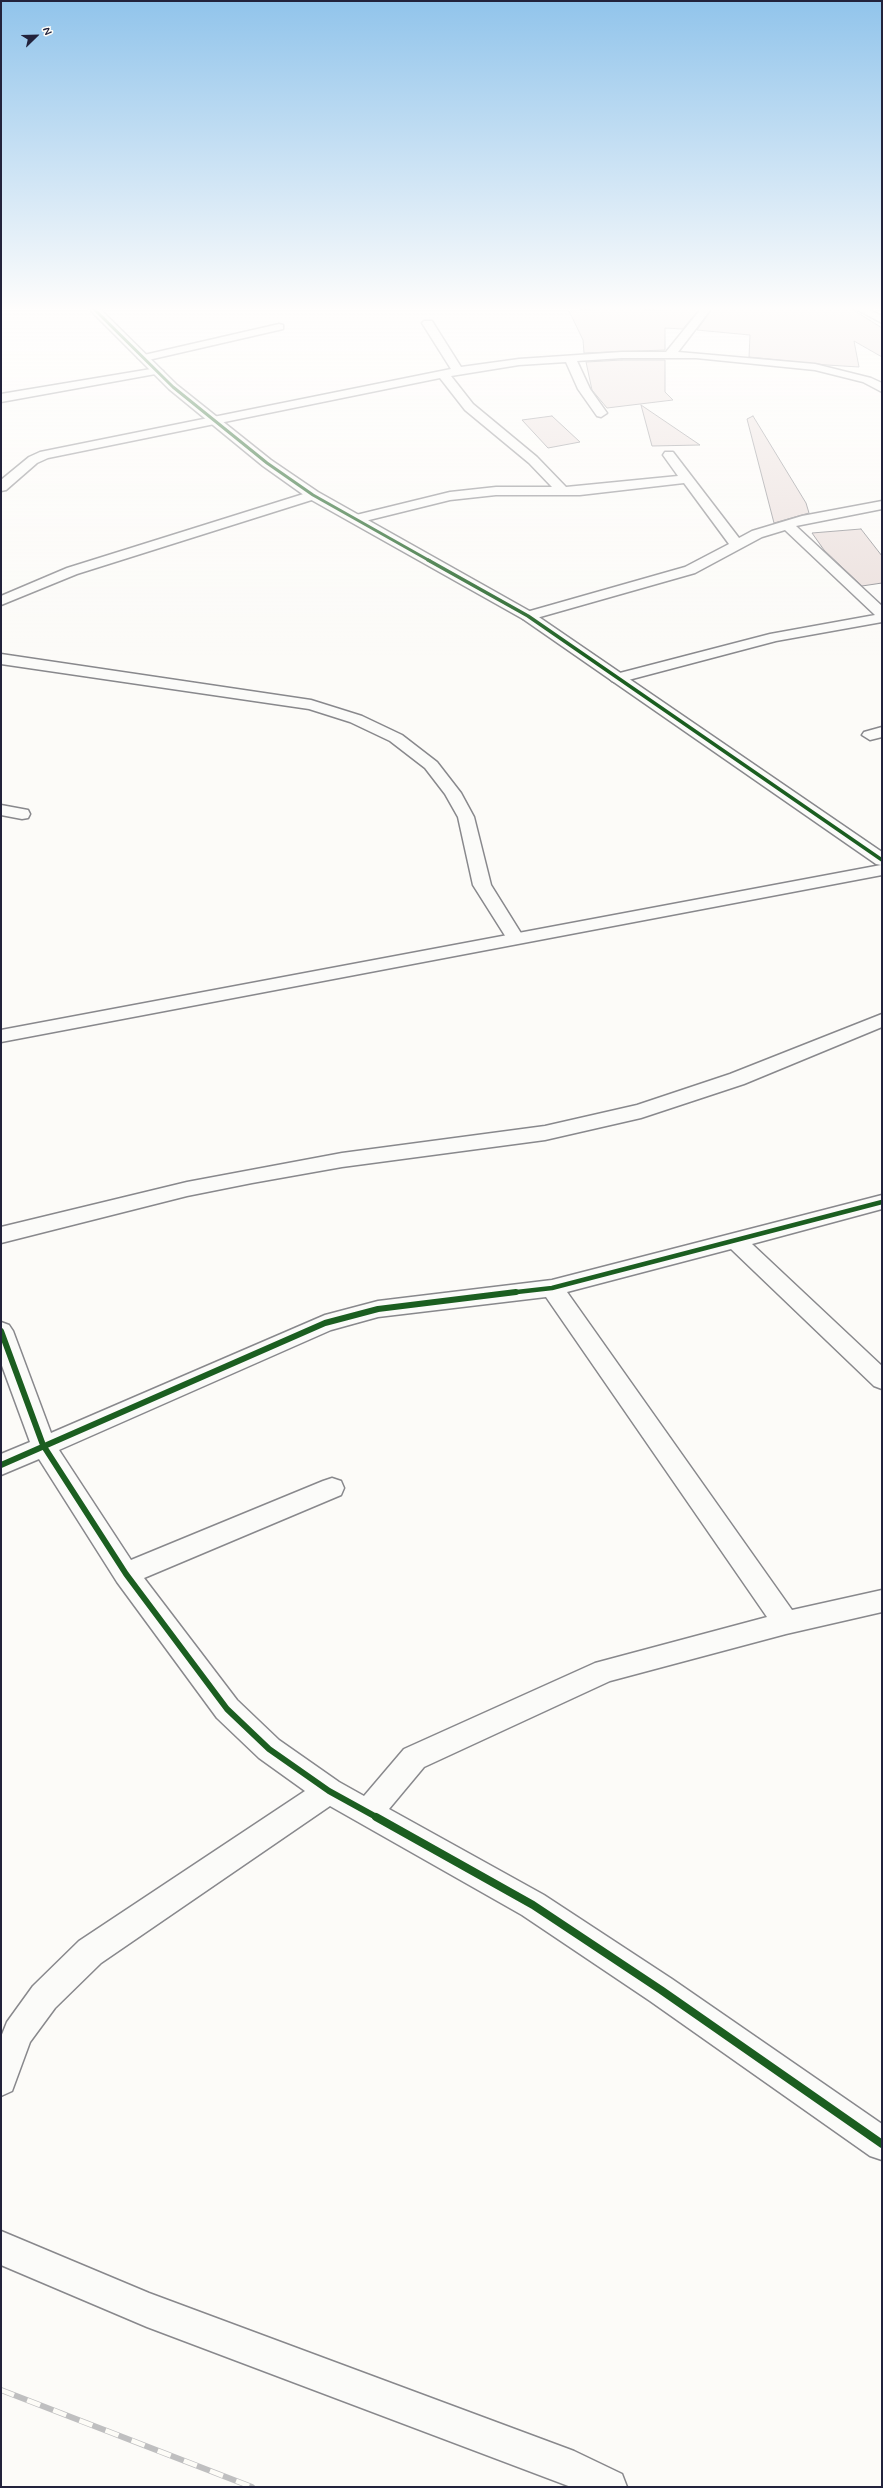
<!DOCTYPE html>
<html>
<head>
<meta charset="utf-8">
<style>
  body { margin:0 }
  #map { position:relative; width:883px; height:2488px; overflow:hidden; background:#fcfbf8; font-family:Mynerve,sans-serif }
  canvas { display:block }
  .frame { position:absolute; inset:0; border:2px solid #22223b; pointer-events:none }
  .north { position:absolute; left:16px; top:16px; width:40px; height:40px; -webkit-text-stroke:3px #fdfcf7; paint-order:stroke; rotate:67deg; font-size:11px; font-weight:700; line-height:16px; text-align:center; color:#22223b }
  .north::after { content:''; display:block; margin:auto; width:14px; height:18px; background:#22223b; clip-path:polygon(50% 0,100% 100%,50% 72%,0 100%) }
</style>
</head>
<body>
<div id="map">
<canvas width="883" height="2488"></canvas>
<div class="frame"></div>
<div class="north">N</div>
</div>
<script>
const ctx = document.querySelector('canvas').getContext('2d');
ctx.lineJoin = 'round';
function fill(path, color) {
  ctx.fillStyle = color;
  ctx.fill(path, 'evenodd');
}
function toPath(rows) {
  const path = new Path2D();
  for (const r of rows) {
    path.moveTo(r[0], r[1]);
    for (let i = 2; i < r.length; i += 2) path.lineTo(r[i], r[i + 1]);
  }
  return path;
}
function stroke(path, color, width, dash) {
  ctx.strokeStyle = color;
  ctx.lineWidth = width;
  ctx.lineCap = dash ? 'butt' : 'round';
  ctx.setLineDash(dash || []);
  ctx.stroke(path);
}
const building = toPath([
  [608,309,643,309,644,310,699,309,683,329,665,328,665,350,584,353,583,340,569,311,608,309],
  [712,309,852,309,882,328,882,357,854,341,859,367,827,365,749,357,750,335,697,330,712,309],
  [622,360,665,360,665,392,673,400,607,408,592,390,586,362,622,360],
  [641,405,700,445,652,446,641,405],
  [552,416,580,442,548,448,522,420,552,416],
  [753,416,806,503,809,513,774,523,747,419,753,416],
  [861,529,882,556,882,583,862,586,824,550,812,533,861,529]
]);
fill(building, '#eadedb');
stroke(building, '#88888c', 1);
const minor = toPath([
  [701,309,711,309,678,352,815,364,871,378,882,383,882,392,863,382,815,370,696,358,622,358,577,361,590,389,607,413,601,417,597,416,578,389,566,362,519,365,451,376,473,404,537,457,566,487,678,476,663,455,665,452,673,452,739,538,752,531,802,516,882,501,882,509,796,526,882,606,882,622,776,641,617,683,612,681,609,678,612,675,770,634,875,615,785,530,762,537,695,573,533,619,523,619,521,616,523,613,685,567,729,544,684,483,580,495,496,495,450,500,357,523,352,522,350,519,352,516,450,492,496,487,552,487,529,463,465,410,440,378,48,458,37,463,6,490,1,491,1,480,29,457,40,452,451,369,422,323,424,321,432,321,461,367,519,359,622,352,666,352,701,309],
  [856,309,868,309,882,316,882,323,856,309],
  [279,324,283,325,283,329,144,361,138,358,144,355,279,324],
  [157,368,163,371,161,373,1,402,1,394,157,368],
  [313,491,320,495,318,498,77,574,1,605,1,596,67,568,313,491],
  [1,654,311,700,362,716,402,735,437,762,461,793,474,817,491,885,524,938,521,942,515,944,509,942,473,885,458,817,445,794,425,768,390,741,350,722,309,709,1,664,1,654],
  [882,727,882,737,870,740,862,735,864,732,882,727],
  [1,805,28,810,30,814,28,818,22,819,1,815,1,805],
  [882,1014,882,1027,744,1084,641,1118,545,1140,342,1167,252,1183,187,1196,1,1243,1,1227,187,1182,342,1153,545,1126,637,1105,730,1074,882,1014],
  [882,1195,882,1209,752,1244,882,1366,882,1389,874,1386,731,1249,567,1292,792,1610,882,1590,882,1612,786,1634,610,1681,424,1767,389,1809,544,1895,672,1979,882,2124,882,2160,870,2156,650,2001,522,1915,330,1806,101,1963,55,2008,30,2042,12,2091,1,2096,1,2037,7,2022,33,1986,79,1941,305,1791,259,1758,217,1718,117,1582,39,1459,1,1475,1,1454,30,1442,1,1363,1,1322,9,1325,13,1331,51,1433,325,1315,378,1301,552,1280,882,1195],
  [546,1297,767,1617,595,1663,404,1749,364,1796,339,1782,279,1740,237,1700,144,1578,341,1495,344,1488,341,1481,332,1478,323,1481,131,1560,59,1450,331,1330,378,1317,546,1297],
  [1,2231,149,2293,574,2451,622,2474,627,2487,571,2487,147,2327,1,2265,1,2231]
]);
const tertiary = toPath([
  [89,309,100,309,177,385,271,460,318,492,533,613,882,852,882,875,1,1042,1,1030,881,865,876,864,523,619,308,498,263,466,169,389,89,309]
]);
stroke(minor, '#88888c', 3);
stroke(tertiary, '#88888c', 3);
fill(minor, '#fbfbf9');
fill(tertiary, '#fbfbf9');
const rail = toPath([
  [1,2390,252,2487]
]);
stroke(rail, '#bfbfc0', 6);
stroke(rail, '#fdfcf7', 4.5, [14]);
stroke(toPath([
  [94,309,173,387,267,463,313,495,430,561]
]), '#1b5e20', 3);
stroke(toPath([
  [428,560,528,616,882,860]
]), '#1b5e20', 3.5);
stroke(toPath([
  [508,1293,552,1288,882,1202]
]), '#1b5e20', 4.5);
stroke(toPath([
  [1,1331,43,1445,126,1574,227,1709,269,1749,329,1791,378,1818],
  [1,1465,325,1323,378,1309,516,1292]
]), '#1b5e20', 6);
stroke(toPath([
  [376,1817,533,1905,661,1990,882,2144]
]), '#1b5e20', 8);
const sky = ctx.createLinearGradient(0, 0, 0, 657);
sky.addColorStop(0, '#91c4eb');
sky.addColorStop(0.47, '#fefdfc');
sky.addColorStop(1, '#fefdfc00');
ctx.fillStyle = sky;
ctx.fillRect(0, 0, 883, 657);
</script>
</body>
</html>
